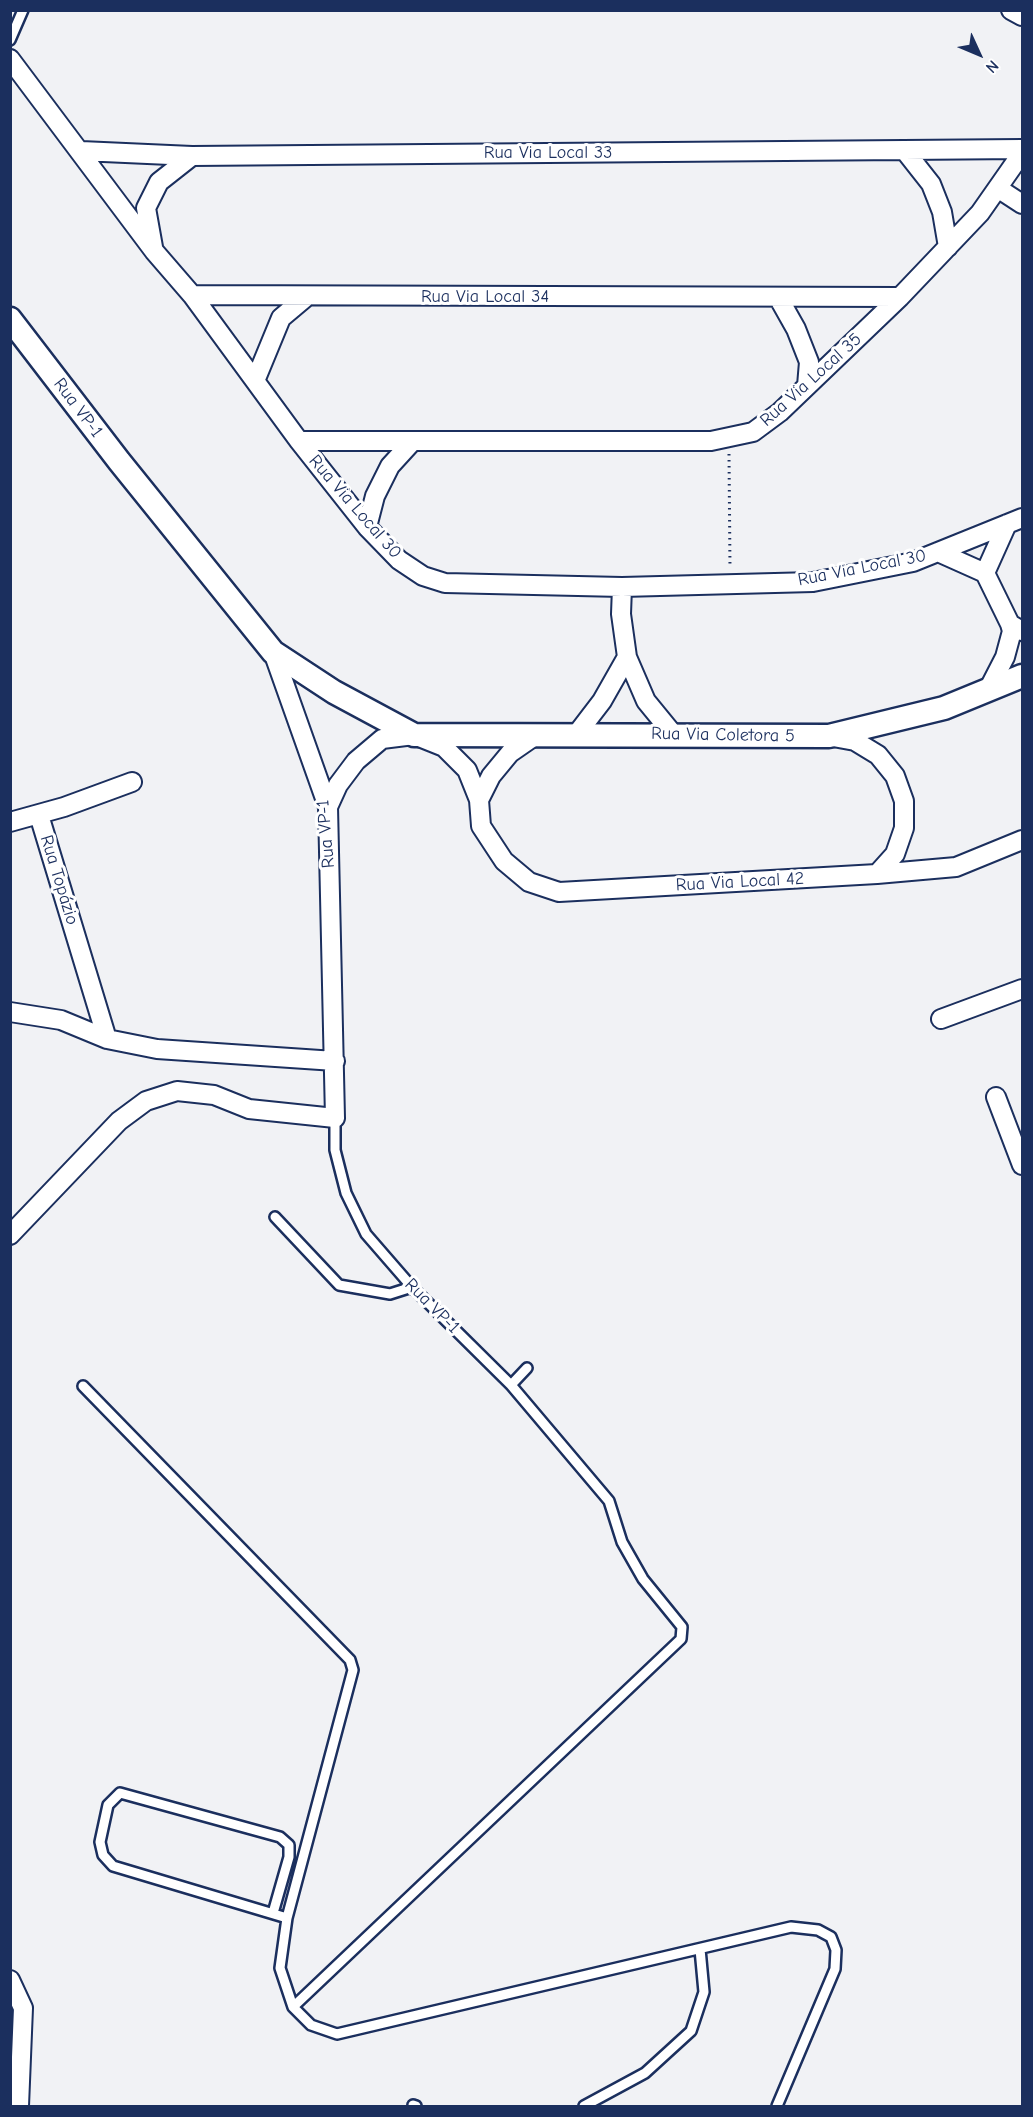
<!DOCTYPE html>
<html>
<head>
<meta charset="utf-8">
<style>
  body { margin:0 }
  #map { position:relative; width:1033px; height:2117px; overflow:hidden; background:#f1f2f5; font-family:"Comic Neue",sans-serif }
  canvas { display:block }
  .frame { position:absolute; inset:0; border:12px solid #1b2f5e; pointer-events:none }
  .north { position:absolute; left:949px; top:24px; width:60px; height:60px; -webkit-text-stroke:4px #fff; paint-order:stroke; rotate:134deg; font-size:16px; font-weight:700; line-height:24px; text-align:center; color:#1b2f5e }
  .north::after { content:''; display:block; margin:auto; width:21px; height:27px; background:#1b2f5e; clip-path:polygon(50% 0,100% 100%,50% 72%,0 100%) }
</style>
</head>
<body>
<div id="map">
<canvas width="1033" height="2117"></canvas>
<div class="frame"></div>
<div class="north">N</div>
</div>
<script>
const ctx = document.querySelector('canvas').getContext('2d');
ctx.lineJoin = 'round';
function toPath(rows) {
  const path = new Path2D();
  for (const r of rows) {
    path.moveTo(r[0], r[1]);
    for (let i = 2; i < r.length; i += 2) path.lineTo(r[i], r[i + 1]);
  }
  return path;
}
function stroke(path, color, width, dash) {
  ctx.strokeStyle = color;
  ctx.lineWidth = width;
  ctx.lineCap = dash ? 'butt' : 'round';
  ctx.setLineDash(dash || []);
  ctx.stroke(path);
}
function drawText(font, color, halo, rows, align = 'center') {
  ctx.font = font + ' "Comic Neue",sans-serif';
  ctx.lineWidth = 6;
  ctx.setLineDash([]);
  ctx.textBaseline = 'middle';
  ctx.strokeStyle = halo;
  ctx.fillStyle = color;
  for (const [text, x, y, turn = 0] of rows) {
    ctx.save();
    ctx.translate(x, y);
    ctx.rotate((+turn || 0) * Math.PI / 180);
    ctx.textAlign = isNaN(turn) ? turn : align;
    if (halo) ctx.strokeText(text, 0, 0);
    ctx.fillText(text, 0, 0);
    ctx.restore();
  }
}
const service = toPath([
  [10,40,23,10],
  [275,1217,339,1285,390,1294,412,1287],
  [511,1385,527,1368],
  [83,1386,350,1660,353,1670,287,1918,280,1968,293,2007,311,2025,337,2034,791,1927,818,1930,831,1937,836,1950,835,1969,777,2106],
  [273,1913,289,1857,289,1845,280,1837,120,1793,108,1805,100,1842,103,1855,113,1866,287,1918],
  [293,2007,681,1639,682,1627,643,1579,622,1542,609,1501,511,1385,412,1287,366,1234,346,1193,335,1150,335,1118],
  [413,2105,416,2106],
  [584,2106,645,2073,691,2031,704,1992,700,1949]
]);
const minor = toPath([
  [1011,10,1022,16],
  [10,59,154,251,192,295,299,441,367,527,399,560,423,576,445,583,622,587,813,582,913,562,1022,518],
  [81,151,192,156,1022,149],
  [905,151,931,184,942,212,948,247],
  [999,189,1022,204],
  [153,247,146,208,159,182,192,156],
  [192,295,900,297],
  [778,297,796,329,809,362,807,386],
  [255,381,281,318,306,297],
  [299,441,711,441,753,432,780,412,900,297,980,213,1022,153],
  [1007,524,985,573,1010,624,1022,631],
  [367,527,375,496,390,466,411,443],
  [938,552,985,573],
  [622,587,621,614,627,657,646,701,673,734],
  [988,690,1005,657,1012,631,1010,624],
  [576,735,602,701,627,657],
  [833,737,855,741,878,755,895,776,904,801,904,828,895,854,877,874],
  [479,800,491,776,510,753,536,735],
  [328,807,338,785,356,761,382,739,414,735,444,747,467,770,479,800,481,826,504,861,529,882,559,892,877,874,956,867,1022,840],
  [39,815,107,1039],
  [10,822,64,807,132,782],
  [10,1012,61,1020,107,1039,157,1049,335,1061],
  [941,1019,1022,989],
  [996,1097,1022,1165],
  [10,1235,119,1121,146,1101,177,1091,214,1095,249,1109,335,1118,328,807,273,652],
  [10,1980,23,2008,19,2106]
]);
const tertiary = toPath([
  [10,319,119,461,273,652,334,692,414,735,829,736,944,708,1022,676]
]);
stroke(service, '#1b2f5e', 14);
stroke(minor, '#1b2f5e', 22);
stroke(tertiary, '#1b2f5e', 27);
stroke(toPath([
  [729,454,730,568]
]), '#1b2f5e', 3, [1.5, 4.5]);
stroke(service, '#fff', 9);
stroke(minor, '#fff', 18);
stroke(tertiary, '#fff', 22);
drawText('18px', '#1b2f5e', '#fff', [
  ["Rua Via Local 33",548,153],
  ["Rua Via Local 34",485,297],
  ["Rua Via Local 35",811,380,-42],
  ["Rua VP-1",78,408,53],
  ["Rua Via Local 30",355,507,49],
  ["Rua Via Local 30",862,568,-11],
  ["Rua Via Coletora 5",723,735,1],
  ["Rua VP-1",326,834,-95],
  ["Rua Topázio",59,880,73],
  ["Rua Via Local 42",740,882,-3],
  ["Rua VP-1",432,1306,45]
]);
</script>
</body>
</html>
